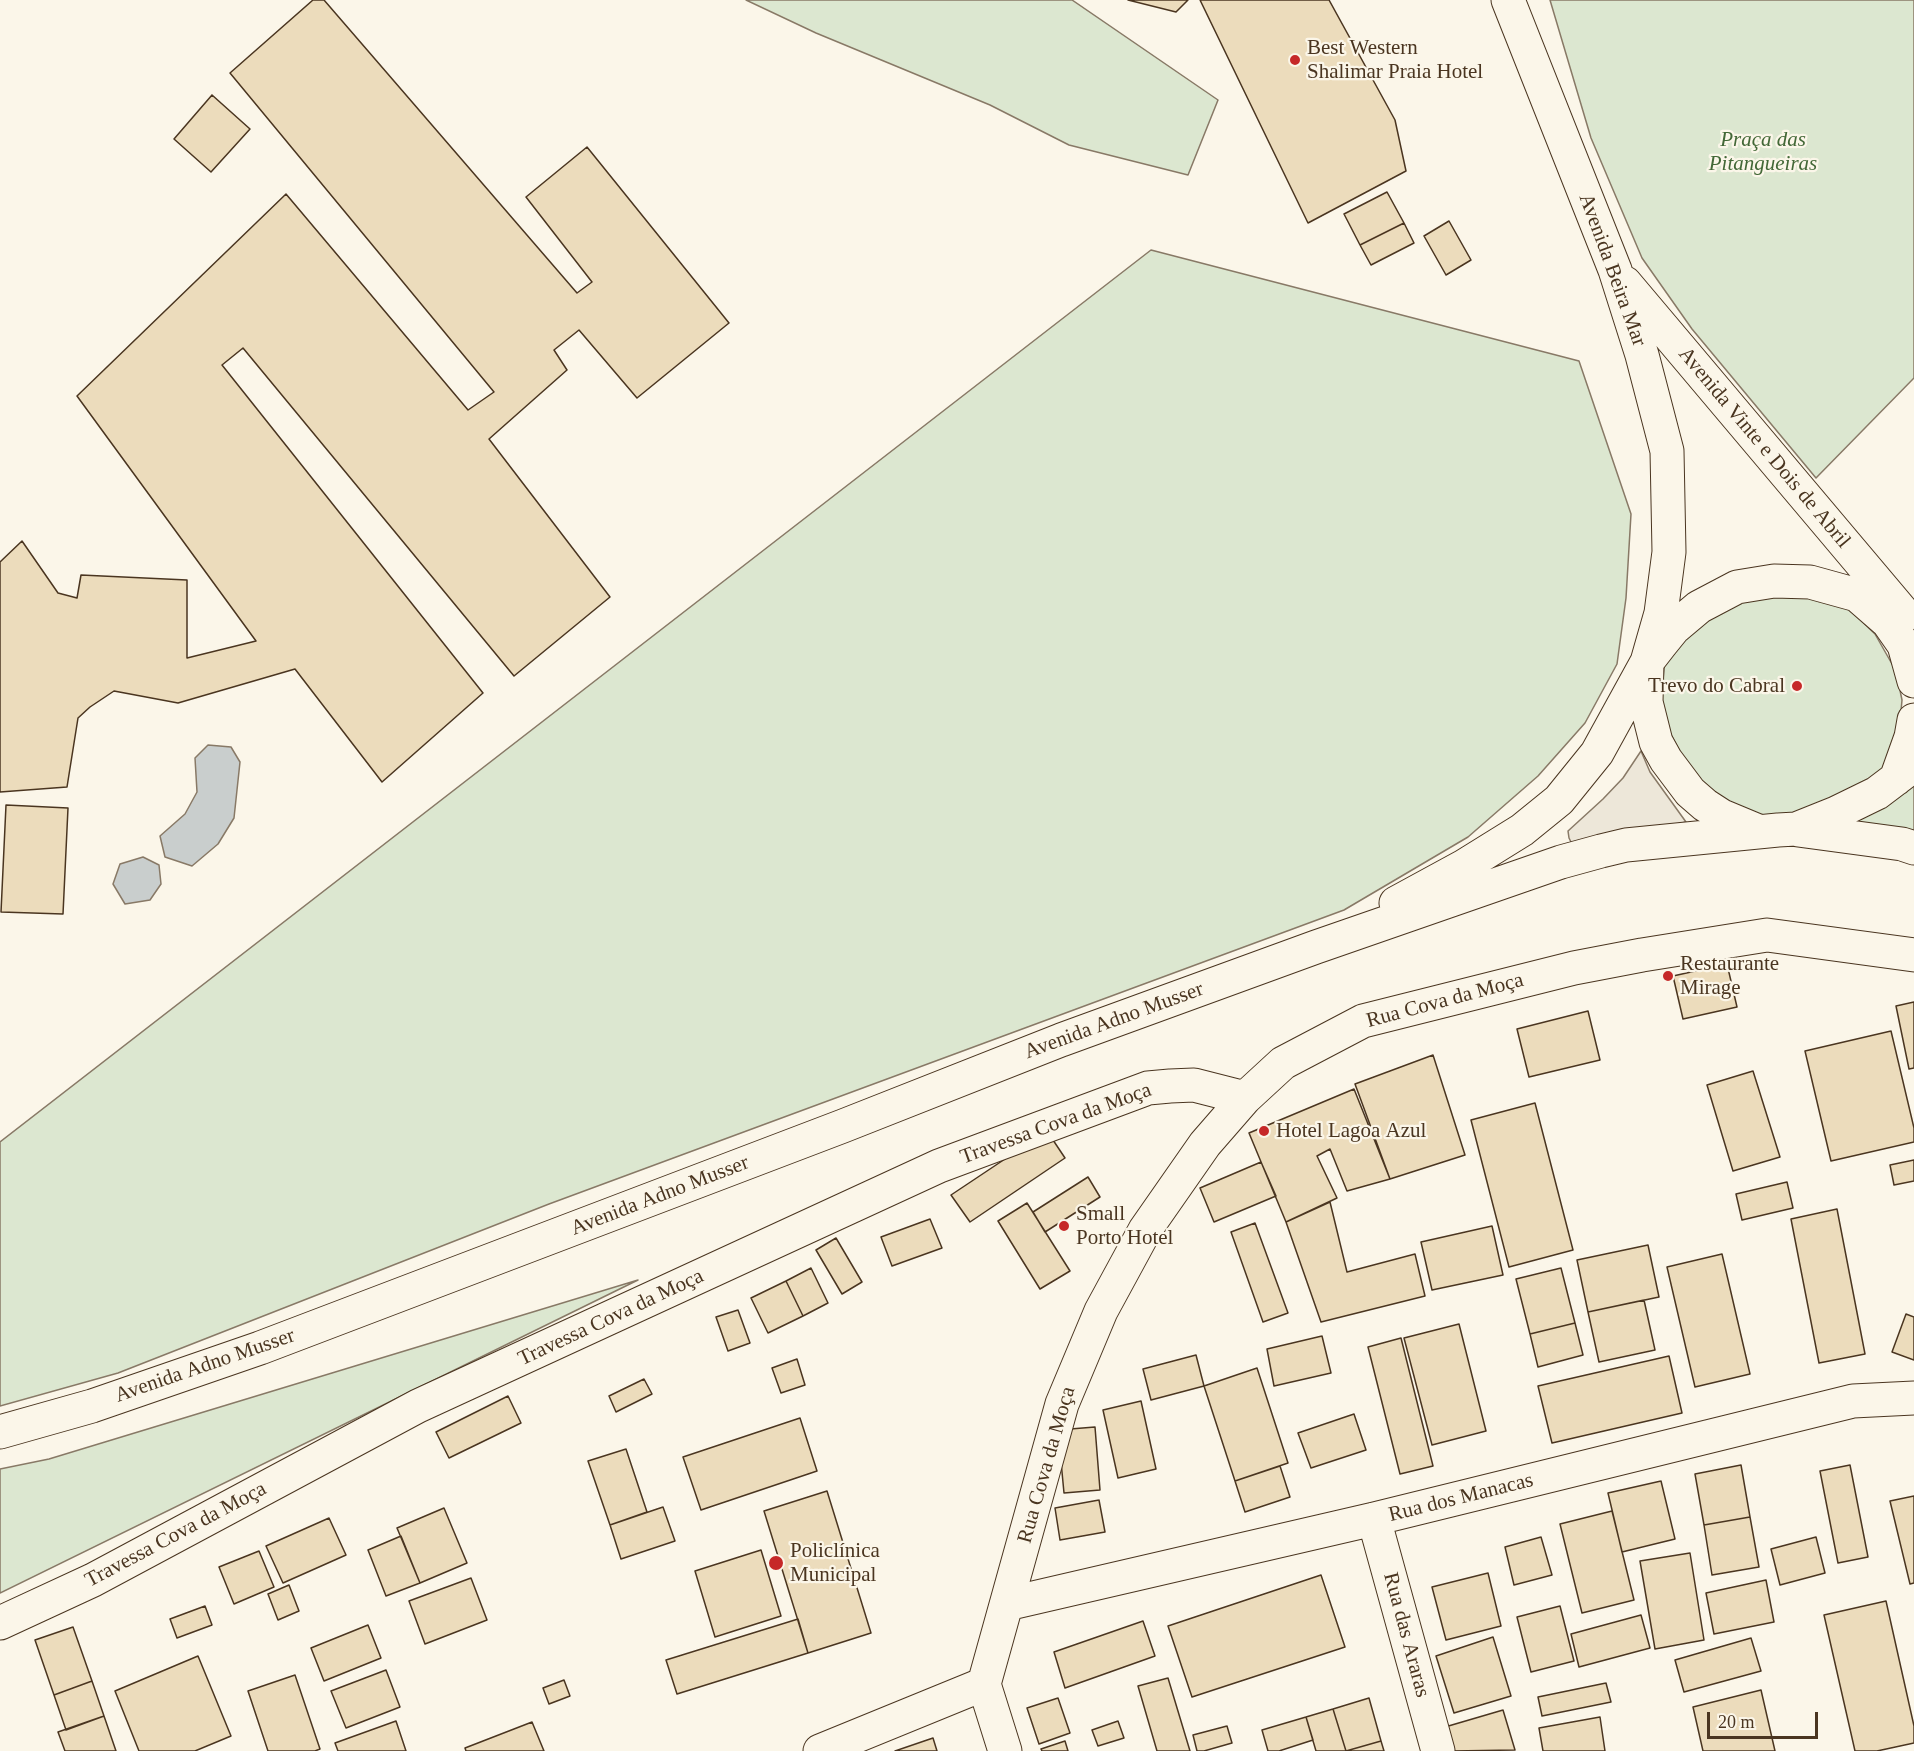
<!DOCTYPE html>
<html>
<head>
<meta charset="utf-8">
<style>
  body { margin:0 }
  #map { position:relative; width:1914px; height:1751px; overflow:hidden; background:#fbf6e9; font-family:"Times New Roman",serif }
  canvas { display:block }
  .scale { position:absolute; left:1707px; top:1712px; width:111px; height:27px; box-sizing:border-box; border:3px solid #4a3520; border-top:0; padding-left:8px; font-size:18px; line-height:21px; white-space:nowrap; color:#4a3520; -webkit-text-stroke:4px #fbf6e9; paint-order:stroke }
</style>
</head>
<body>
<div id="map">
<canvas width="1914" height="1751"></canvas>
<div class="scale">20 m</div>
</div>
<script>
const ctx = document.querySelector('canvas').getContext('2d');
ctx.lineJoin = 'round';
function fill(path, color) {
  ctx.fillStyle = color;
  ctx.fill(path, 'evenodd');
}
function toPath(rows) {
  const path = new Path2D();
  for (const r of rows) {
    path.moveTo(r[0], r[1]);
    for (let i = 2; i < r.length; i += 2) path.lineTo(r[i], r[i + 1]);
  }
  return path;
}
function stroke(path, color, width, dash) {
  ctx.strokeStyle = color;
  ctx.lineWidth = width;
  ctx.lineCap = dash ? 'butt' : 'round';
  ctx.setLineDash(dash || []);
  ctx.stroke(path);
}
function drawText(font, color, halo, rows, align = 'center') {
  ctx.font = font + ' "Times New Roman",serif';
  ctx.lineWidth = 4.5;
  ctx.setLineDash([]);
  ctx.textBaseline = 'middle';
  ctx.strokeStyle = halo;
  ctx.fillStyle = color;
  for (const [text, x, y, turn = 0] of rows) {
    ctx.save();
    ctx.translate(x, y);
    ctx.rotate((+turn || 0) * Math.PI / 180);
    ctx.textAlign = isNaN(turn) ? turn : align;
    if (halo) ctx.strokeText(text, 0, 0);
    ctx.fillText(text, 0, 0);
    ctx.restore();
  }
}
const green = toPath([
  [746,0,1072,0,1218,100,1188,175,1069,145,990,105,816,33,746,0],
  [1550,0,1914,0,1914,378,1816,478,1692,329,1642,258,1591,138,1550,0],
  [1151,250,1579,361,1631,514,1626,598,1617,664,1585,723,1538,776,1468,837,1344,910,549,1204,118,1373,0,1406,0,1142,1151,250],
  [1783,583,1846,606,1875,634,1896,671,1902,700,1899,733,1889,765,1846,809,1761,821,1702,794,1663,719,1662,690,1665,659,1683,627,1783,583],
  [1914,779,1914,838,1847,821,1914,779],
  [638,1280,0,1593,0,1469,49,1459,638,1280]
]);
fill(green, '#dce7d0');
stroke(green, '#887966', 1.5);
const parking = toPath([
  [1641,751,1650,772,1686,822,1573,846,1569,838,1568,831,1603,799,1623,778,1641,751]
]);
fill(parking, '#ede7d9');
stroke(parking, '#887966', 1.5);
const water = toPath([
  [208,745,231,747,240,762,234,818,218,844,192,866,165,857,160,836,185,814,197,792,195,758,208,745],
  [143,857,159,865,161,884,150,900,125,904,113,884,120,864,143,857]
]);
fill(water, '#c9cecd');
stroke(water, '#887966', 1.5);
const building = toPath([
  [313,0,324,0,577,293,592,282,526,197,587,147,729,323,637,398,579,330,554,350,567,370,489,439,610,597,514,676,243,348,222,365,483,693,382,782,295,669,178,703,114,691,90,707,78,718,67,787,0,792,0,562,22,541,58,593,77,598,81,575,187,580,187,658,256,641,77,396,286,194,468,410,494,392,230,73,313,0],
  [1128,0,1188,0,1176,12,1128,0],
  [1200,0,1329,0,1395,120,1406,171,1308,223,1200,0],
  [212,95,250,129,211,172,174,139,212,95],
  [1387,192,1404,223,1360,245,1344,214,1387,192],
  [1449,221,1471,260,1446,275,1424,236,1449,221],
  [1404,223,1414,243,1371,265,1360,245,1404,223],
  [6,805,68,808,63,914,1,912,6,805],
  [1727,964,1737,1007,1683,1019,1673,976,1727,964],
  [1914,1002,1914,1068,1909,1069,1896,1006,1914,1002],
  [1588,1011,1600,1060,1529,1077,1517,1029,1588,1011],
  [1891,1031,1914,1128,1914,1142,1831,1161,1805,1051,1891,1031],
  [1433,1055,1465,1155,1390,1179,1355,1084,1433,1055],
  [1753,1071,1780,1157,1733,1171,1707,1085,1753,1071],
  [1354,1089,1390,1179,1347,1191,1330,1149,1317,1156,1337,1198,1286,1222,1249,1133,1354,1089],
  [1535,1103,1573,1250,1509,1267,1471,1120,1535,1103],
  [1047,1131,1065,1158,970,1222,951,1195,1047,1131],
  [1914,1160,1914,1181,1894,1185,1890,1165,1914,1160],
  [1261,1162,1276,1196,1214,1222,1200,1188,1261,1162],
  [1088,1177,1100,1197,1045,1232,1033,1212,1088,1177],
  [1787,1182,1793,1208,1742,1220,1736,1194,1787,1182],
  [1330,1202,1347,1272,1415,1254,1425,1296,1321,1322,1286,1222,1330,1202],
  [1027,1203,1070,1271,1040,1289,998,1221,1027,1203],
  [1837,1209,1865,1354,1819,1363,1791,1219,1837,1209],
  [930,1219,942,1248,892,1266,881,1237,930,1219],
  [1255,1223,1288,1313,1263,1322,1231,1232,1255,1223],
  [1492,1226,1503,1275,1432,1290,1421,1242,1492,1226],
  [836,1238,862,1282,842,1294,816,1250,836,1238],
  [1648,1245,1659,1297,1588,1312,1577,1260,1648,1245],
  [1722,1254,1750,1374,1695,1387,1667,1267,1722,1254],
  [811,1268,828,1303,803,1316,786,1281,811,1268],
  [1561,1268,1575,1323,1530,1334,1516,1279,1561,1268],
  [786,1281,803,1316,768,1333,751,1298,786,1281],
  [1644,1300,1655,1350,1599,1362,1588,1312,1644,1300],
  [738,1310,750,1343,728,1351,716,1317,738,1310],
  [1906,1314,1914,1317,1914,1360,1892,1352,1906,1314],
  [1575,1323,1583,1355,1538,1367,1530,1334,1575,1323],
  [1459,1324,1486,1431,1432,1445,1404,1338,1459,1324],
  [1322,1336,1331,1373,1274,1386,1267,1349,1322,1336],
  [1401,1338,1433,1466,1400,1474,1368,1347,1401,1338],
  [1196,1355,1204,1386,1151,1400,1143,1369,1196,1355],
  [1669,1356,1682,1413,1552,1443,1538,1386,1669,1356],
  [797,1359,805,1385,781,1393,772,1368,797,1359],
  [1257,1368,1288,1463,1235,1481,1204,1386,1257,1368],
  [644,1379,652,1394,616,1412,609,1396,644,1379],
  [508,1396,521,1423,449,1458,436,1432,508,1396],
  [1141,1401,1156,1469,1118,1478,1103,1410,1141,1401],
  [1354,1414,1366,1450,1311,1468,1298,1433,1354,1414],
  [800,1418,817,1471,701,1510,683,1457,800,1418],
  [1095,1427,1100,1490,1064,1493,1058,1430,1095,1427],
  [626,1449,647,1512,610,1525,588,1461,626,1449],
  [1741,1465,1750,1517,1704,1525,1695,1474,1741,1465],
  [1850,1465,1868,1557,1838,1563,1820,1471,1850,1465],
  [1280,1466,1290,1497,1245,1512,1235,1481,1280,1466],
  [1661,1481,1675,1539,1622,1552,1608,1493,1661,1481],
  [827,1491,871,1633,808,1653,764,1511,827,1491],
  [1914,1496,1914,1583,1910,1584,1890,1501,1914,1496],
  [1099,1500,1105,1532,1060,1540,1055,1508,1099,1500],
  [663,1507,675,1541,621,1559,610,1525,663,1507],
  [444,1508,467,1563,420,1583,397,1528,444,1508],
  [1612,1511,1634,1600,1582,1613,1560,1524,1612,1511],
  [1750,1517,1759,1567,1712,1575,1704,1525,1750,1517],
  [329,1518,346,1555,283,1583,266,1546,329,1518],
  [401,1536,420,1583,386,1596,368,1550,401,1536],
  [1541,1537,1552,1575,1514,1585,1505,1547,1541,1537],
  [1816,1537,1825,1573,1780,1585,1771,1549,1816,1537],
  [761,1550,781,1616,715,1637,695,1571,761,1550],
  [259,1551,274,1587,234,1604,219,1567,259,1551],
  [1690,1553,1704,1640,1655,1649,1640,1561,1690,1553],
  [1488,1573,1501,1626,1446,1640,1432,1587,1488,1573],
  [1321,1575,1345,1647,1192,1697,1168,1626,1321,1575],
  [471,1578,487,1620,425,1644,409,1601,471,1578],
  [1766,1580,1774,1622,1714,1634,1706,1593,1766,1580],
  [289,1585,299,1611,278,1620,268,1594,289,1585],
  [1886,1601,1914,1726,1914,1743,1877,1751,1855,1751,1824,1615,1886,1601],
  [205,1606,212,1625,177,1638,170,1619,205,1606],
  [1560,1606,1574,1661,1531,1672,1517,1617,1560,1606],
  [1641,1615,1650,1648,1579,1667,1571,1634,1641,1615],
  [798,1619,808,1653,677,1694,666,1660,798,1619],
  [1143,1621,1155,1656,1065,1688,1054,1652,1143,1621],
  [368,1625,381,1658,324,1681,311,1648,368,1625],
  [73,1627,92,1681,54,1695,35,1640,73,1627],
  [1493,1637,1511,1696,1454,1713,1436,1656,1493,1637],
  [1751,1638,1761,1671,1684,1692,1675,1660,1751,1638],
  [198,1656,231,1736,195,1751,139,1751,115,1691,198,1656],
  [386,1670,400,1707,346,1728,331,1691,386,1670],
  [295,1675,320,1749,315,1751,268,1751,248,1691,295,1675],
  [1168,1678,1190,1751,1157,1751,1138,1686,1168,1678],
  [564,1680,570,1696,549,1704,543,1688,564,1680],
  [92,1681,104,1716,66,1730,54,1695,92,1681],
  [1606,1683,1611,1702,1542,1716,1538,1697,1606,1683],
  [1761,1690,1775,1751,1703,1751,1693,1707,1761,1690],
  [1058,1698,1070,1733,1039,1744,1027,1708,1058,1698],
  [1369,1698,1381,1741,1346,1751,1333,1709,1369,1698],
  [1333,1709,1346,1751,1316,1751,1306,1717,1333,1709],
  [1503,1710,1515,1750,1452,1751,1445,1727,1503,1710],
  [104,1716,116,1751,65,1751,58,1732,104,1716],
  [1306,1717,1313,1740,1279,1751,1268,1751,1262,1730,1306,1717],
  [1600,1717,1605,1751,1543,1751,1539,1728,1600,1717],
  [396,1721,406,1751,338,1751,335,1743,396,1721],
  [1118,1721,1124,1738,1098,1746,1092,1730,1118,1721],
  [532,1722,544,1751,466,1751,465,1748,532,1722],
  [1227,1726,1232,1743,1204,1751,1197,1751,1193,1735,1227,1726],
  [933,1738,937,1751,895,1751,933,1738],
  [1065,1741,1068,1751,1042,1751,1041,1749,1065,1741],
  [1381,1741,1384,1751,1346,1751,1381,1741]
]);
fill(building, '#ecdcbc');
stroke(building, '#4a3520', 1.5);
const minor = toPath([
  [1374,1519,1438,1751],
  [1007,1604,1374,1519,1853,1401,1914,1398],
  [0,1623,93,1580,418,1406,939,1166,1148,1088,1170,1086,1194,1085,1245,1098],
  [820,1751,984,1684],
  [1005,1751,984,1684,1062,1404,1101,1311,1145,1230,1205,1144,1245,1098,1283,1063,1363,1021,1574,968,1642,955,1767,935,1914,955]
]);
const major = toPath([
  [1508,0,1615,270,1642,355,1667,451,1669,552,1661,613,1647,662,1646,702,1656,742,1666,760,1690,792,1705,805,1722,816,1758,831],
  [1625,283,1905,615],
  [1896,779,1911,737,1914,720],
  [1798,830,1902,844,1914,848],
  [1396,903,1464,866,1522,830,1559,800,1597,753,1647,662,1661,644,1674,628,1699,607,1737,587,1774,581,1810,582,1857,595,1888,622,1904,645,1914,681],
  [0,1432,92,1406,260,1348,843,1126,1061,1040,1316,947,1561,862,1601,851,1626,845,1778,830,1796,829,1836,813,1877,793,1914,765]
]);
stroke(minor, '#4a3520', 35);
stroke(major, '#4a3520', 35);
stroke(minor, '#fbf6e9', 33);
stroke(major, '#fbf6e9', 33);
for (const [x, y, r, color] of [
  [1295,60,6,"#c62828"],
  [1797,686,6,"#c62828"],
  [1668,976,6,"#c62828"],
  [1264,1131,6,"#c62828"],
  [1064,1226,6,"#c62828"],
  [776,1563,8,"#c62828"]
]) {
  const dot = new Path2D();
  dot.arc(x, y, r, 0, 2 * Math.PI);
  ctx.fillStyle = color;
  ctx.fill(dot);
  stroke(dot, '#fbf6e9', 2);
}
drawText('21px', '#4a3520', '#fbf6e9', [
  ["Best Western",1307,48],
  ["Shalimar Praia Hotel",1307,72],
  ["Trevo do Cabral",1785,686,"right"],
  ["Restaurante",1680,964],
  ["Mirage",1680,988],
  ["Hotel Lagoa Azul",1276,1131],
  ["Small",1076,1214],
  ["Porto Hotel",1076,1238],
  ["Policlínica",790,1551],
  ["Municipal",790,1575]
], 'left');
drawText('italic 21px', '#436837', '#fbf6e9', [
  ["Praça das",1763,140],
  ["Pitangueiras",1763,164]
]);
drawText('21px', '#4a3520', '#fbf6e9', [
  ["Avenida Beira Mar",1612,270,70],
  ["Avenida Vinte e Dois de Abril",1764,448,50],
  ["Rua Cova da Moça",1445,1001,-15],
  ["Avenida Adno Musser",1114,1021,-20],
  ["Travessa Cova da Moça",1056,1124,-20],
  ["Avenida Adno Musser",660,1196,-21],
  ["Travessa Cova da Moça",611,1318,-25],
  ["Avenida Adno Musser",205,1366,-19],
  ["Rua Cova da Moça",1047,1465,-74],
  ["Rua dos Manacas",1461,1498,-14],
  ["Travessa Cova da Moça",176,1535,-28],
  ["Rua das Araras",1406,1635,75]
]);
</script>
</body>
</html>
